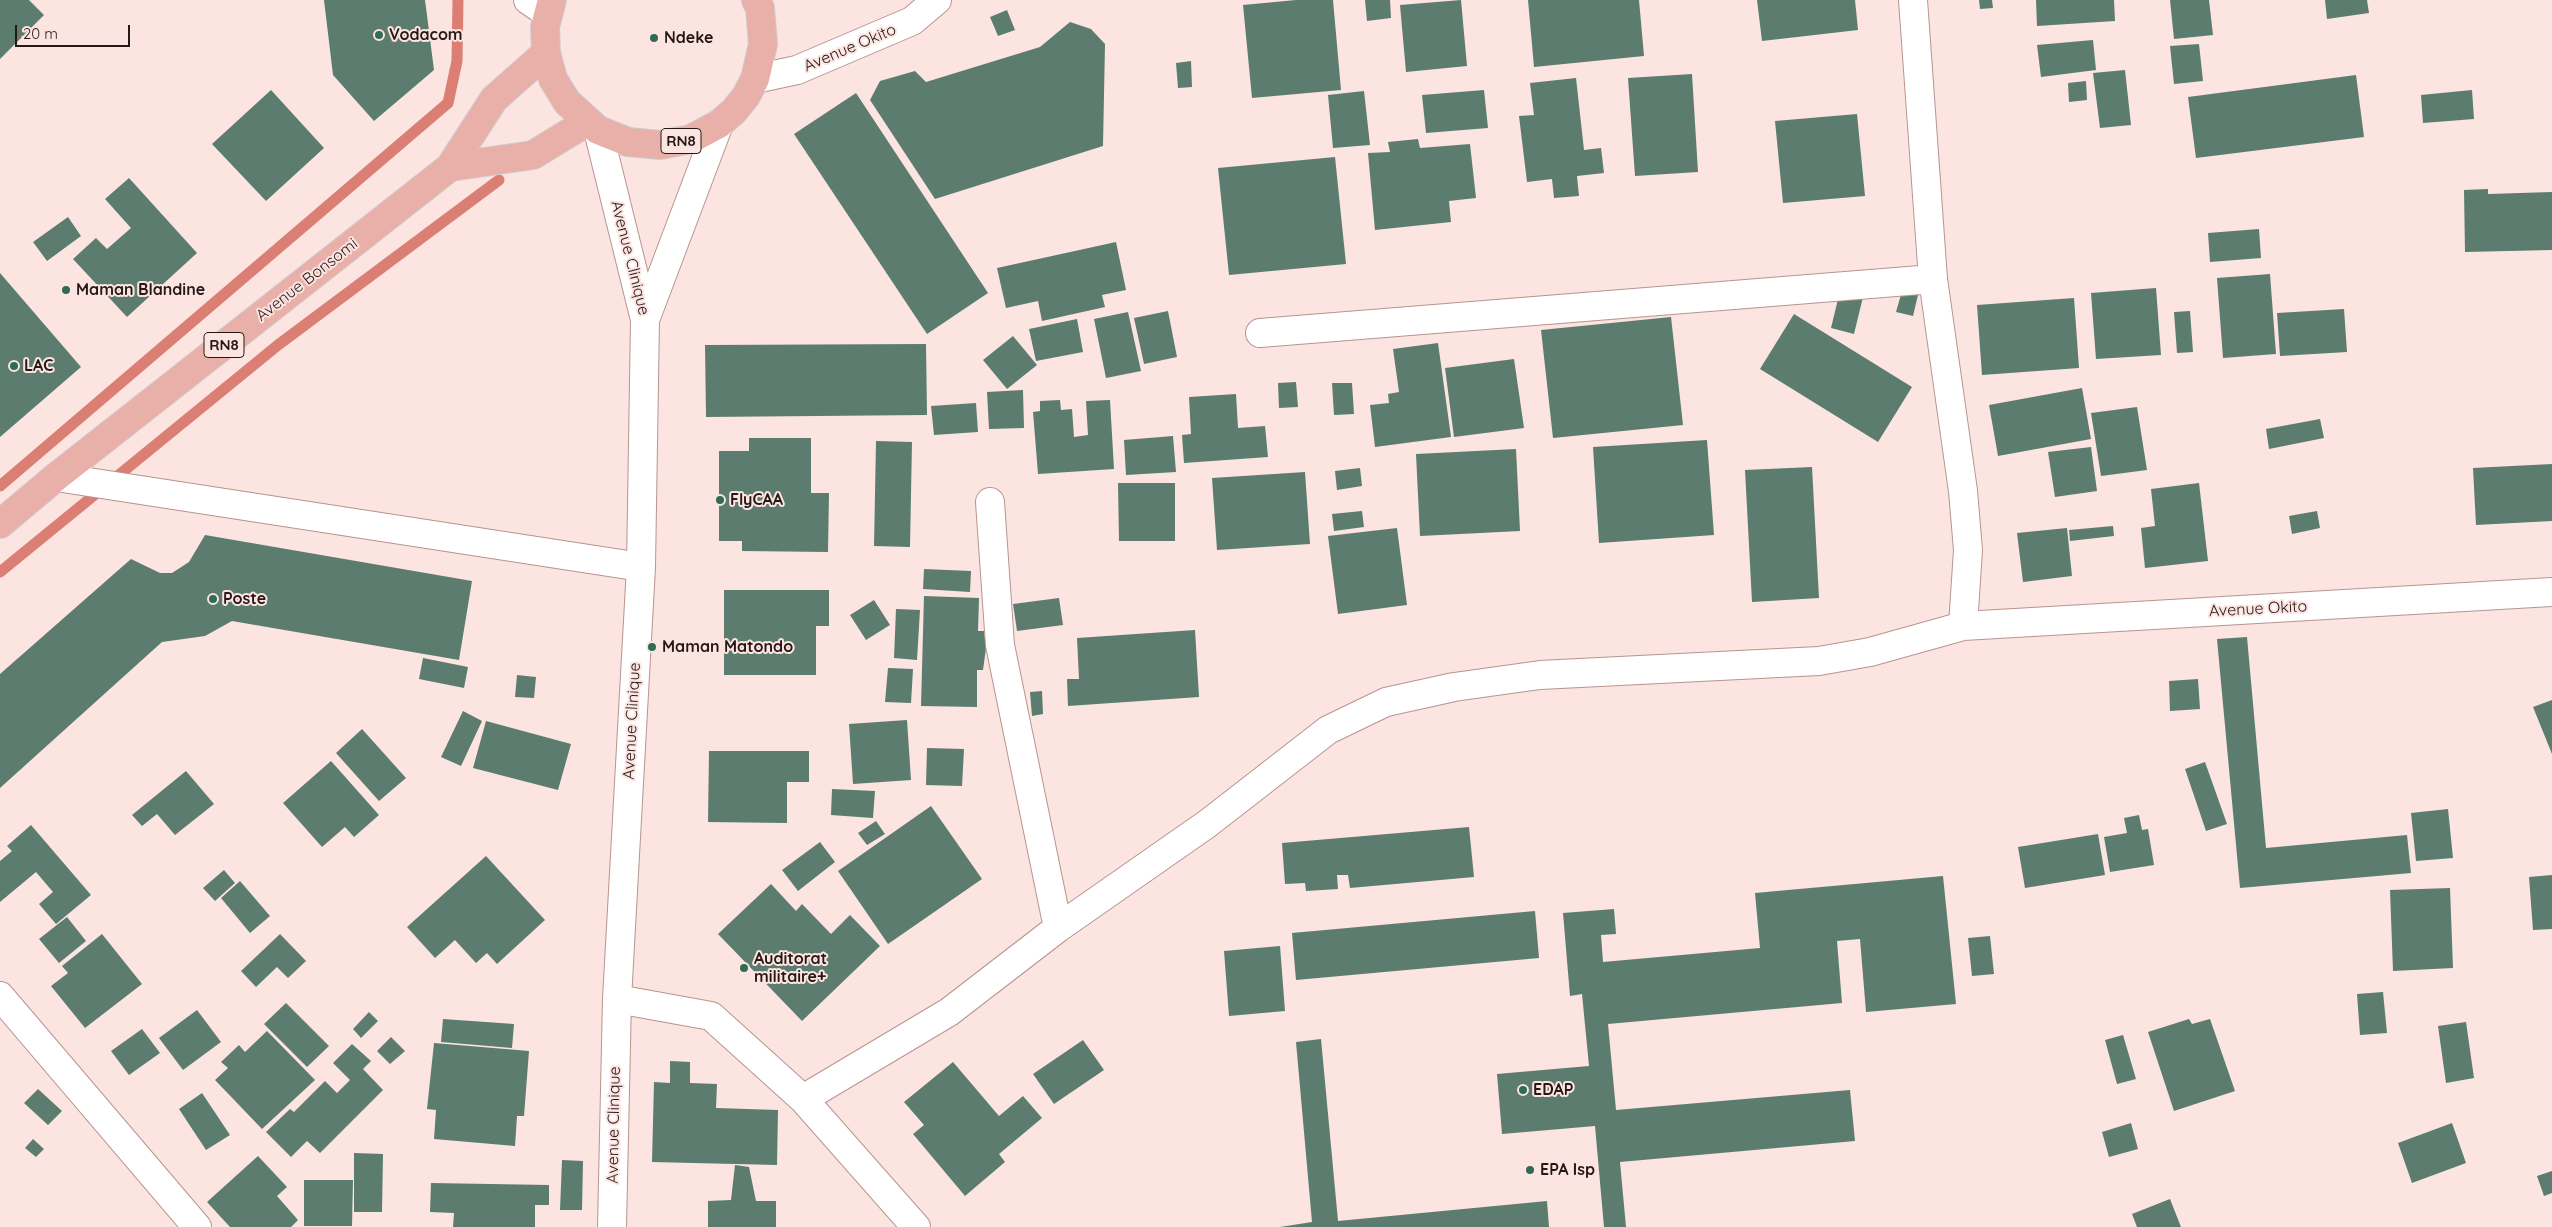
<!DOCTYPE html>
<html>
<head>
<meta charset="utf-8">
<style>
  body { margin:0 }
  #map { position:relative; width:2552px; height:1227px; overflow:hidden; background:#fce4e1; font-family:Quicksand,sans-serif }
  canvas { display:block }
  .scale { position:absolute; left:15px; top:25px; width:115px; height:22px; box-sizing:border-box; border:2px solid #251817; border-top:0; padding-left:6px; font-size:15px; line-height:18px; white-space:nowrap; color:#251817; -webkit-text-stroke:4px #fce4e1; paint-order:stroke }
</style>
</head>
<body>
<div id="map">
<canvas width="2552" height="1227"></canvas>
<div class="scale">20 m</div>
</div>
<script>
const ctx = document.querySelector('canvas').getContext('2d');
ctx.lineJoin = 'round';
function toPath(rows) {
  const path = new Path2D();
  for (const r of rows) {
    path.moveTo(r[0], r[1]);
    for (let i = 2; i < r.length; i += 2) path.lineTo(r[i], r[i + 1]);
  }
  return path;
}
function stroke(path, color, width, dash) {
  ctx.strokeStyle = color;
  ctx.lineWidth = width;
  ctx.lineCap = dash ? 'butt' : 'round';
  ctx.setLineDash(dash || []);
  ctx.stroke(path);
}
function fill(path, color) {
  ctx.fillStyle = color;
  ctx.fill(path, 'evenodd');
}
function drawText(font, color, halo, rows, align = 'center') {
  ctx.font = font + ' Quicksand,sans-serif';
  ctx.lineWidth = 4;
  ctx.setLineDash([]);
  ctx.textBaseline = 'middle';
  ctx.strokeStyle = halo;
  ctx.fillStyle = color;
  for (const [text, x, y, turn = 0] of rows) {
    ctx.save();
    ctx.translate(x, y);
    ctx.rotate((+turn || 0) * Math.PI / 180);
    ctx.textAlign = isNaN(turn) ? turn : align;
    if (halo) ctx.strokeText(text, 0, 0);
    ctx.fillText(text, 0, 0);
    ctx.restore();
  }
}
stroke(toPath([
  [0,486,448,103,457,61,458,0],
  [0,572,278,345,499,180]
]), '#db7e74', 11);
fill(toPath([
  [0,0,29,0,44,15,0,59],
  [324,0,425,0,434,70,374,121,333,75],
  [1296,0,1333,0,1341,90,1252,98,1243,5],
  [1365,0,1390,0,1391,18,1367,21],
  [1461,0,1467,66,1406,72,1400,5],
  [1528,0,1639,0,1644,56,1534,67],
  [1757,0,1855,0,1858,30,1762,41],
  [1979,0,1992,0,1993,8,1980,9],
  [2036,0,2114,0,2115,21,2037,26],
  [2170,0,2209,0,2213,35,2174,39],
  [2325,0,2367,0,2369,13,2327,19],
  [1007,10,1015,30,998,36,990,17],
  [1070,22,1091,29,1105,44,1103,146,935,199,870,100,880,81,915,71,926,82,1040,47],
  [2093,40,2096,70,2041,77,2037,45],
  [2199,44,2203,81,2174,84,2170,46],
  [1191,61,1192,87,1178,88,1176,63],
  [2125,70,2131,125,2100,128,2093,73],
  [1692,74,1698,172,1635,176,1628,78],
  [2356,75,2364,137,2196,158,2188,97],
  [1576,78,1584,150,1601,148,1604,173,1577,176,1579,196,1554,198,1552,179,1527,182,1519,116,1534,115,1530,83],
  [2086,81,2087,100,2069,102,2068,83],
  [271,90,324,148,266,201,212,144],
  [1484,90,1488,128,1426,133,1422,95],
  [2472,90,2474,119,2423,123,2421,95],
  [1364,91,1370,145,1333,148,1328,95],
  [856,93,988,293,927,334,794,134],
  [1857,114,1865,196,1783,203,1775,121],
  [1418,139,1420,148,1470,144,1476,198,1449,201,1451,222,1375,230,1368,153,1390,152,1388,142],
  [1335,157,1346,264,1229,275,1218,168],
  [129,178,197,253,127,317,73,259,96,238,107,249,131,228,105,199],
  [2488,189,2488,194,2552,192,2552,250,2465,252,2464,190],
  [68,217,81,236,47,261,33,242],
  [2259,229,2261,258,2210,262,2208,233],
  [1116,242,1126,290,1102,295,1105,307,1042,321,1038,301,1006,308,997,268],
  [0,273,81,367,0,437],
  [2270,274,2276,354,2223,358,2217,278],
  [2156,288,2161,355,2096,359,2091,293],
  [1840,291,1863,297,1854,334,1831,328],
  [1902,291,1918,295,1913,316,1896,312],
  [2074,298,2079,368,1982,375,1977,305],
  [2344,309,2347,352,2280,356,2277,313],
  [1168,311,1177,357,1144,364,1134,318],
  [2190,311,2193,352,2177,353,2174,312],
  [1128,312,1141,371,1106,378,1094,319],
  [1794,314,1912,387,1878,442,1760,369],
  [1671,317,1683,425,1553,438,1541,330],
  [1077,319,1083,352,1036,361,1029,329],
  [1013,336,1037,365,1007,389,983,360],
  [1438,343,1451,437,1375,447,1370,405,1389,403,1388,394,1399,392,1393,349],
  [926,344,927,415,706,417,705,345],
  [1514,359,1524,428,1454,437,1445,368],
  [1296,382,1298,407,1279,408,1278,383],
  [1332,383,1352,383,1354,414,1334,415],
  [2082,388,2091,439,1998,456,1989,405],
  [1023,390,1024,428,989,429,987,392],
  [1236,394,1238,428,1265,426,1268,457,1184,463,1182,435,1191,434,1189,397],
  [1060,400,1061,410,1072,409,1074,437,1088,435,1086,401,1110,400,1114,469,1038,474,1033,412,1040,411,1040,401],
  [976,403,978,432,934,435,931,406],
  [2137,407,2147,470,2101,476,2091,413],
  [2320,419,2324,438,2269,449,2266,429],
  [1173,436,1176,472,1126,475,1124,440],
  [749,438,811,438,811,493,829,493,828,552,742,551,742,541,719,541,719,451,749,451],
  [1707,440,1714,535,1599,543,1593,447],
  [876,441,912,442,910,547,874,546],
  [2091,447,2097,491,2055,497,2048,452],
  [1516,449,1520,531,1420,536,1416,454],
  [2552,464,2552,521,2476,525,2473,468],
  [1812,467,1819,598,1752,602,1745,470],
  [1360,468,1362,486,1337,490,1335,471],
  [1305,472,1310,544,1217,550,1212,478],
  [1118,483,1175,483,1175,541,1119,541],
  [2199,483,2208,561,2145,568,2141,528,2155,526,2151,489],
  [1362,511,1364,527,1334,531,1332,514],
  [2317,511,2320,528,2292,534,2289,516],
  [2113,526,2114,536,2070,541,2069,530],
  [1397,528,1407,605,1338,614,1328,536],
  [2067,528,2072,576,2023,582,2017,533],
  [205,535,472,581,459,660,232,621,205,636,162,642,0,788,0,674,131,559,160,573,172,573,189,562],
  [924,569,971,571,970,592,923,589],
  [724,590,829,590,829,626,816,626,816,675,724,675],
  [924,596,979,598,978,631,984,631,986,648,983,670,977,670,977,707,921,706],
  [1059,598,1063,625,1017,631,1013,604],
  [874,600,890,625,866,640,850,615],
  [896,609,920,610,917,660,894,658],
  [1195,630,1199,697,1068,706,1067,679,1079,679,1077,638],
  [2247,637,2266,848,2407,835,2411,873,2240,888,2217,639],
  [423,658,468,667,464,688,419,679],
  [888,668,913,669,911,703,885,702],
  [517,675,536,677,534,698,515,697],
  [2198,679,2200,709,2170,711,2169,681],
  [1042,691,1043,714,1032,716,1030,692],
  [2552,700,2552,754,2533,707],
  [463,711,482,721,461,766,441,757],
  [907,720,911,780,853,784,849,724],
  [486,721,571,744,558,790,473,768],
  [362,729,406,778,379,801,336,753],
  [927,748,964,749,962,786,926,785],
  [709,751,809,751,809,782,787,782,787,823,708,822],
  [331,761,379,815,354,837,345,827,322,847,283,803],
  [2205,762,2227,824,2206,831,2185,769],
  [186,771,214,804,175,835,157,814,142,826,132,815],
  [832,789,875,791,873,818,831,815],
  [931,806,982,879,888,944,838,871],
  [2448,809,2453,858,2416,861,2411,813],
  [2139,815,2142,830,2148,829,2154,865,2110,872,2104,837,2127,833,2124,818],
  [876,821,885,834,867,845,858,833],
  [31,825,91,895,56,924,39,904,53,892,36,872,0,902,0,861,12,851,7,846],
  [1469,827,1474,877,1350,888,1348,875,1337,875,1338,889,1306,891,1305,883,1285,884,1282,843],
  [2098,834,2105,875,2025,888,2018,847],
  [820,842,835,862,798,891,782,870],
  [486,856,545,920,497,964,487,953,476,963,455,940,435,958,407,927],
  [224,870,235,883,215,901,203,888],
  [2552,875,2552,929,2533,930,2529,877],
  [1943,876,1956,1004,1866,1012,1860,939,1837,941,1842,1003,1608,1024,1616,1110,1850,1090,1855,1141,1620,1162,1626,1227,1604,1227,1595,1126,1502,1134,1497,1074,1589,1066,1582,994,1570,996,1563,913,1614,909,1616,934,1601,935,1603,962,1760,948,1755,893],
  [240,881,270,916,250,933,221,898],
  [771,884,796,911,802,904,831,934,850,915,880,946,802,1021,718,934],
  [2450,888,2453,968,2393,971,2390,890],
  [1535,911,1539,958,1296,980,1292,933],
  [67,917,86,941,59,963,39,939],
  [102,934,142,984,85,1028,51,986,68,973,62,966],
  [280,934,306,961,288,978,277,967,256,987,241,971],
  [1990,936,1994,974,1972,976,1968,938],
  [1280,946,1285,1011,1229,1016,1224,951],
  [2383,992,2387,1033,2360,1035,2357,994],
  [286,1003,329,1046,307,1067,264,1024],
  [197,1010,221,1042,183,1070,159,1038],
  [369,1012,378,1021,361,1038,353,1029],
  [443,1019,514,1024,512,1048,441,1042],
  [2189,1019,2192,1024,2210,1019,2235,1091,2174,1111,2148,1032],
  [2466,1022,2474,1078,2446,1083,2438,1026],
  [142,1029,160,1053,129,1075,111,1051],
  [267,1031,315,1080,262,1129,215,1080,228,1068,221,1062,239,1045,245,1052],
  [2123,1035,2136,1079,2117,1084,2105,1040],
  [391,1037,405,1051,390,1064,377,1051],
  [1321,1039,1338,1221,1547,1201,1549,1227,1280,1227,1312,1222,1296,1042],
  [1083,1040,1104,1070,1054,1104,1033,1074],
  [434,1043,529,1051,524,1116,517,1116,515,1146,434,1139,436,1110,427,1109],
  [352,1044,371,1061,363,1069,383,1090,320,1153,307,1141,291,1157,266,1132,290,1109,294,1112,325,1081,337,1093,350,1080,333,1063],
  [670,1061,690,1062,690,1083,717,1084,716,1108,778,1110,777,1165,652,1162,654,1082,670,1083],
  [953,1062,999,1116,1023,1096,1042,1118,999,1154,1005,1162,965,1196,913,1134,924,1125,904,1102],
  [38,1089,62,1111,48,1125,24,1103],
  [202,1093,230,1135,206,1150,179,1109],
  [2131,1123,2138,1149,2109,1157,2102,1132],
  [2452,1123,2466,1163,2412,1183,2398,1143],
  [33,1139,44,1149,36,1157,25,1148],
  [354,1153,383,1154,382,1212,354,1212],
  [258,1156,287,1187,277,1196,298,1220,291,1227,230,1227,207,1202],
  [562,1160,583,1161,582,1210,560,1210],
  [735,1165,749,1167,756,1201,776,1201,776,1227,708,1227,708,1201,731,1200],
  [2552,1171,2552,1193,2544,1196,2537,1176],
  [304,1180,353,1180,352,1226,304,1226],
  [431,1183,549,1185,549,1205,535,1205,535,1227,453,1227,454,1213,430,1212],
  [2170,1199,2181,1227,2137,1227,2132,1214]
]), '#5b7c6f');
const street = toPath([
  [1913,0,1933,279,1963,491,1968,550,1963,626],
  [755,79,797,70,912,21,937,0],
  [598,130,645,320,641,567,617,999,612,1227],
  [645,320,719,124],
  [1260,333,1933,279],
  [56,477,641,567],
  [990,502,1000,645,1058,928],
  [0,996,197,1227],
  [617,999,711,1016,803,1099,916,1227],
  [803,1099,949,1012,1058,928,1207,824,1328,730,1386,702,1454,687,1540,675,1819,661,1870,652,1963,626,2552,592]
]);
const secondary = toPath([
  [528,0,547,13]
]);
const primary = toPath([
  [552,0,545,27,546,53,553,79,567,102,598,130,628,142,660,145,691,139,719,124,734,111,746,96,755,79,763,44,760,8,756,0],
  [450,167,533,155,587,122],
  [0,524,56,477,450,167,494,99,546,53]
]);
stroke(street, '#b89490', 30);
stroke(secondary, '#b89490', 30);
stroke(primary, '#cfcccc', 30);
stroke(street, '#fff', 28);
stroke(secondary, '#fff', 28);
stroke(primary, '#e9b0a9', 28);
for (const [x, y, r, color] of [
  [379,35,5,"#2f6b56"],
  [654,38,5,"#2f6b56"],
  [66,290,5,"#2f6b56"],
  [14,366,5,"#2f6b56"],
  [720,500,5,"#2f6b56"],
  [213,599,5,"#2f6b56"],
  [652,647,5,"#2f6b56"],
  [744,968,5,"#2f6b56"],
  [1523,1090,5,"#2f6b56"],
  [1530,1170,5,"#2f6b56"]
]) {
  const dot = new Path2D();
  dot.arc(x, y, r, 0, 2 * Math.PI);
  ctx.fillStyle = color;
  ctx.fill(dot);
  stroke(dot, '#fce4e1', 2);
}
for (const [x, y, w] of [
  [681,141,40],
  [224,345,40]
]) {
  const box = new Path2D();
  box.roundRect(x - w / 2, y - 12.5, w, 25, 4);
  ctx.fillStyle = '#fce4e1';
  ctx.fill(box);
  stroke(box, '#251817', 1);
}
drawText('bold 15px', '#251817', null, [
  ["RN8",681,141],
  ["RN8",224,345]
]);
drawText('bold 16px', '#251817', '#fce4e1', [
  ["Vodacom",389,35],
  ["Ndeke",664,38],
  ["Maman Blandine",76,290],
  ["LAC",24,366],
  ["FlyCAA",730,500],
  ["Poste",223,599],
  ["Maman Matondo",662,647],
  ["Auditorat",754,959],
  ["militaire+",754,977],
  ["EDAP",1533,1090],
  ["EPA Isp",1540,1170]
], 'left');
drawText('16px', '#251817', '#fce4e1', [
  ["Avenue Okito",850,48,-23],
  ["Avenue Clinique",630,258,76],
  ["Avenue Bonsomi",307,280,-38],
  ["Avenue Okito",2258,609,-3],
  ["Avenue Clinique",632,721,-87],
  ["Avenue Clinique",614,1125,-89]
]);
</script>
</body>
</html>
